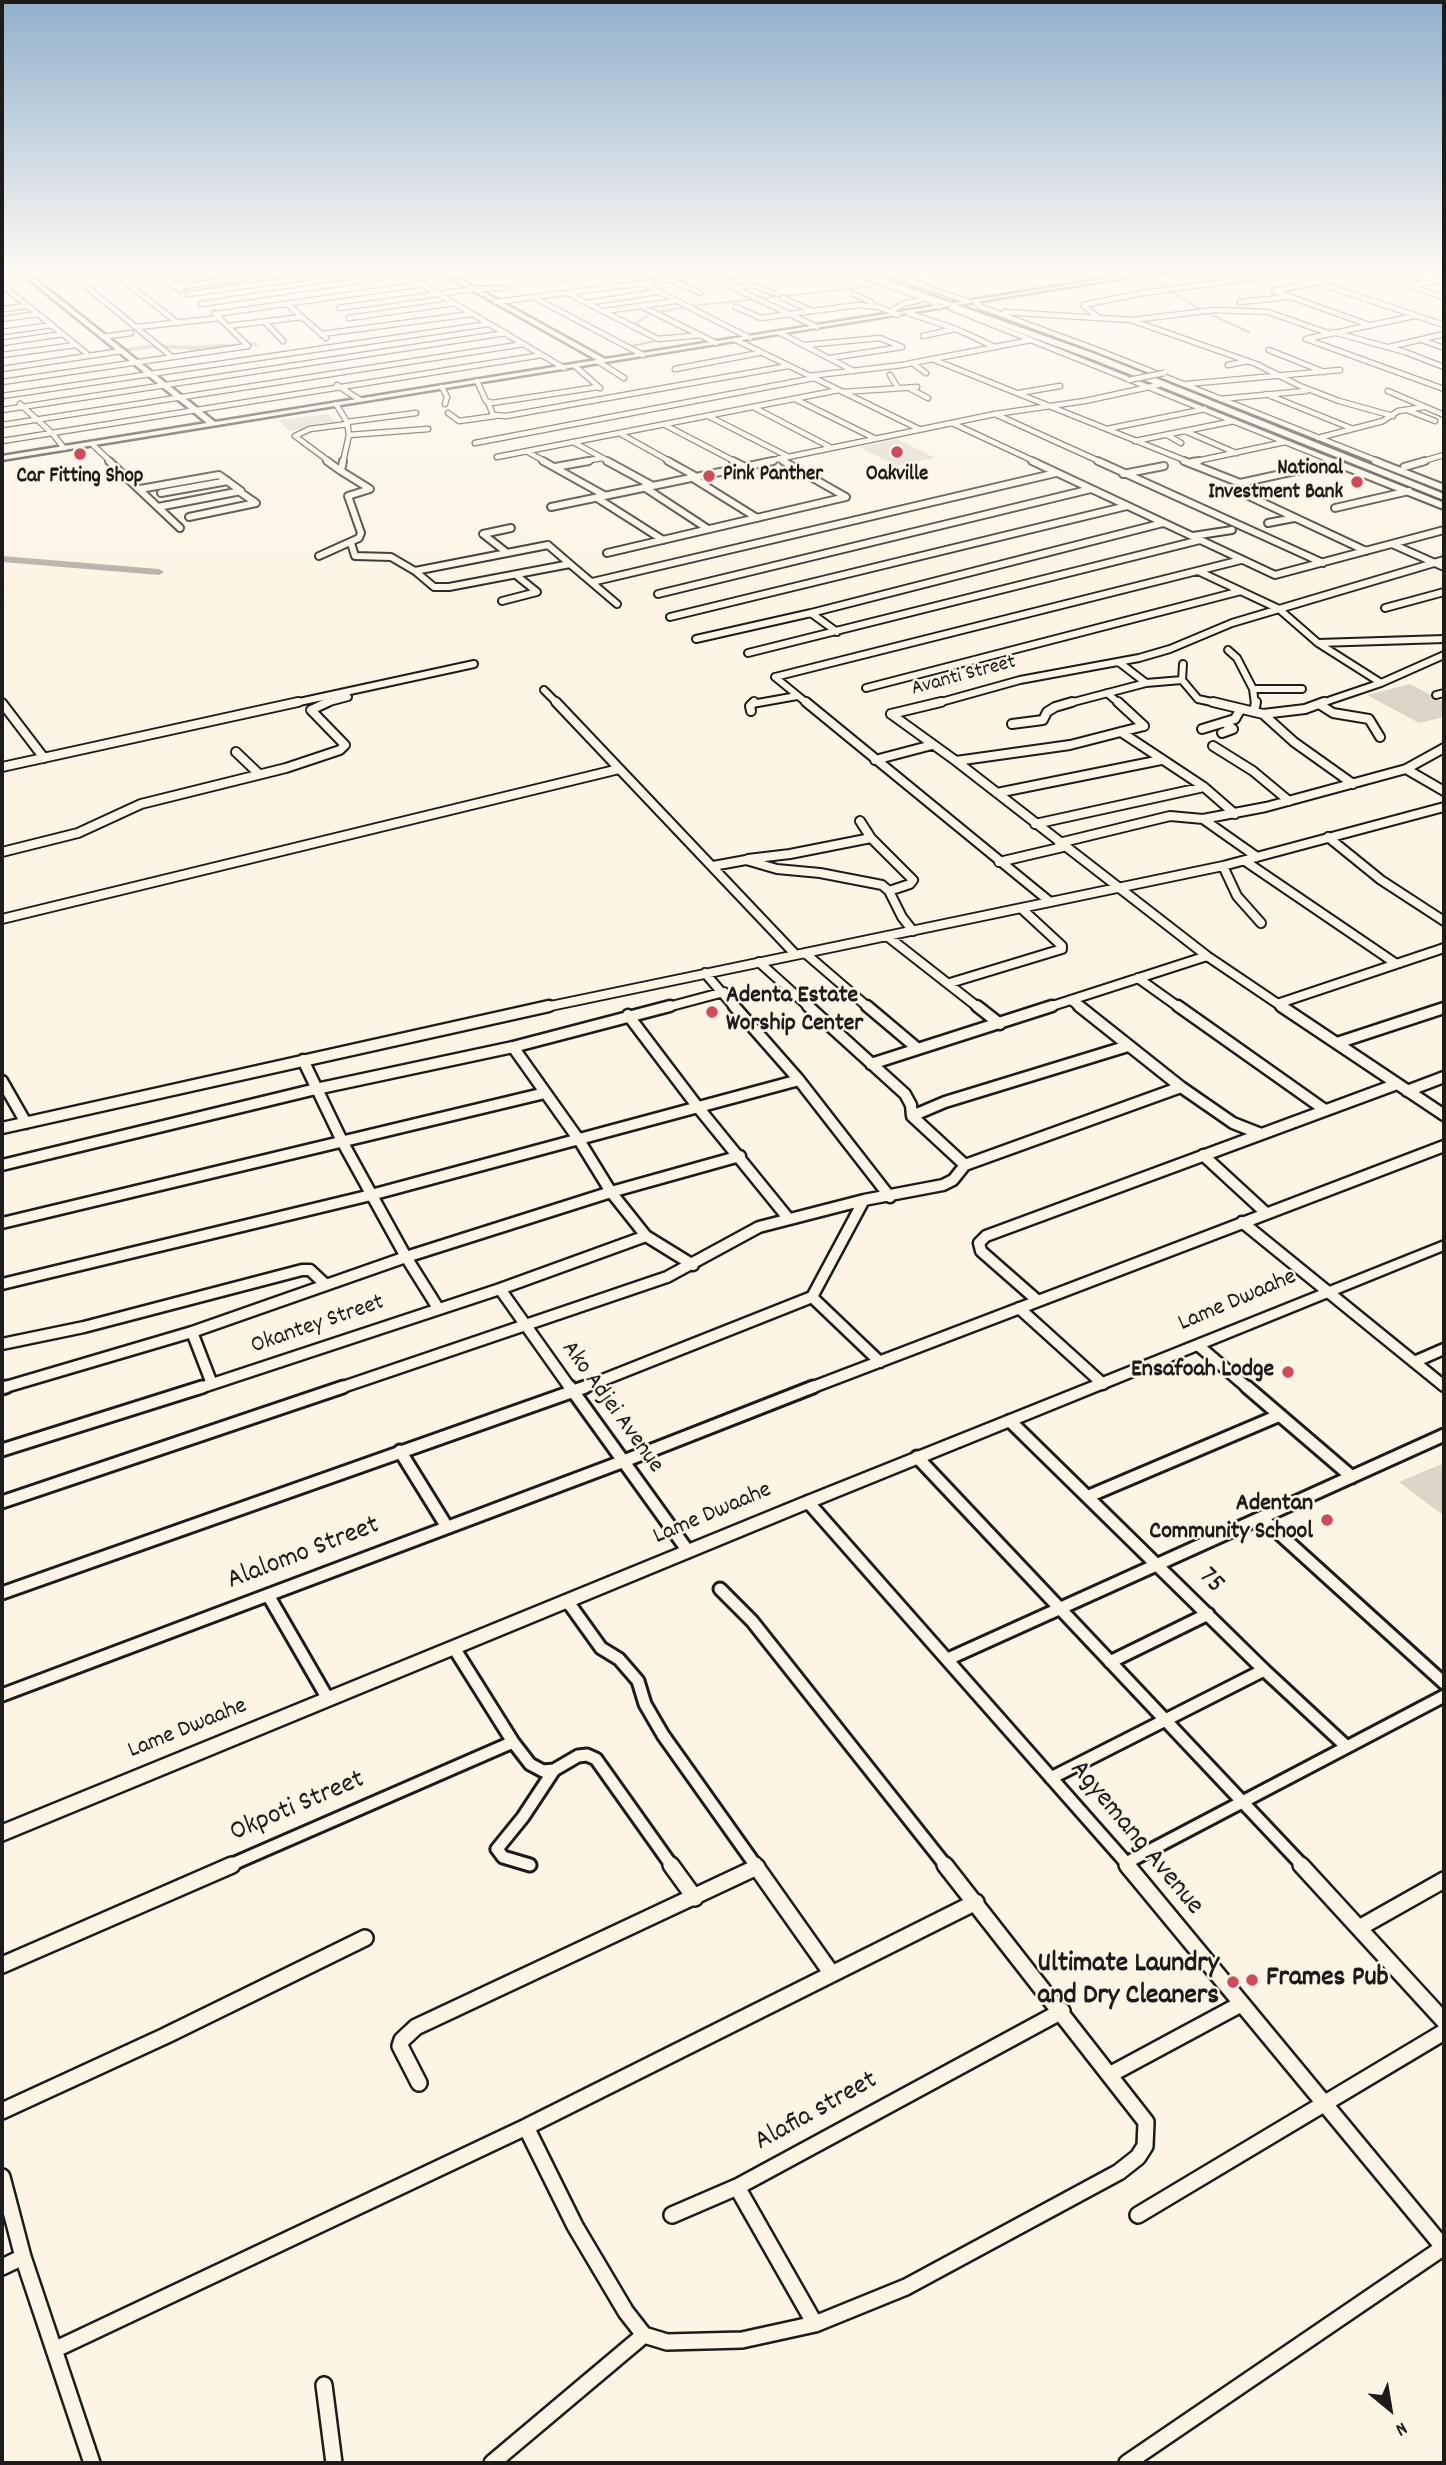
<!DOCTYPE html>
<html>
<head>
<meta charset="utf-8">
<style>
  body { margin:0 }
  #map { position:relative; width:1446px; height:2465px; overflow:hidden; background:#fcf5e5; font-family:Dekko,sans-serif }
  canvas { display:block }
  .frame { position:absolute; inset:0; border:4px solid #1c1c1c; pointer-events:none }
  .north { position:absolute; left:1355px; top:2374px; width:70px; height:70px; -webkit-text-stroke:5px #fcf5e5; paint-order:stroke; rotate:150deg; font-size:19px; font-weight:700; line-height:28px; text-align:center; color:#1c1c1c }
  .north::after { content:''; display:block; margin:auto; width:24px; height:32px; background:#1c1c1c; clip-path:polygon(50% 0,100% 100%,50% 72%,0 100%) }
</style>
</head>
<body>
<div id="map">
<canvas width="1446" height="2465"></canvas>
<div class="frame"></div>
<div class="north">N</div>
</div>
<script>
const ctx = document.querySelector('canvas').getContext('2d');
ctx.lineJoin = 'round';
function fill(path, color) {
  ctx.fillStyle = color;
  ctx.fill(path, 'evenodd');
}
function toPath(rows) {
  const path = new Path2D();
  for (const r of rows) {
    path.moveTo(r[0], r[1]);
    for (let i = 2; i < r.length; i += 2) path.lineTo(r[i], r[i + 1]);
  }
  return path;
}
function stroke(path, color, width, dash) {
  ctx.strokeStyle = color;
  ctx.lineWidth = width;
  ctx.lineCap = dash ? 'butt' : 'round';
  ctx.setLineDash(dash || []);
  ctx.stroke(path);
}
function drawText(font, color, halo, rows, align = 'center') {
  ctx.font = font + ' Dekko,sans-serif';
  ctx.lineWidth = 5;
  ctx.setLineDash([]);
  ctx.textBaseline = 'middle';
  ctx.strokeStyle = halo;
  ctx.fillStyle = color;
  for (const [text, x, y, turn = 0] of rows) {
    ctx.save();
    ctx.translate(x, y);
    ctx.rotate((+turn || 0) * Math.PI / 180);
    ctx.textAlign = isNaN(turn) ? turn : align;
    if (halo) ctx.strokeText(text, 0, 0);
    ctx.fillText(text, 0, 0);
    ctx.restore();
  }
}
fill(toPath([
  [328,414,338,425,289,431,279,420],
  [897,439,935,458,897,466,859,447],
  [1410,684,1444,702,1444,717,1419,723,1367,695],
  [1444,1463,1444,1516,1399,1482]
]), '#dbd5c8');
stroke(toPath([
  [1146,269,1151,271],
  [1156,273,1167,289],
  [916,281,947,276,986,277,1035,269],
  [1170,291,1201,310],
  [691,306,876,286],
  [1205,312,1249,332],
  [632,346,659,340,660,337,635,324,650,314,685,307]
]), '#75726c', 2);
fill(toPath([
  [256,342,259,346,191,350,155,348,105,354,101,352,155,344,191,346,256,342],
  [2,556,159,569,164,572,159,575,2,562,2,556]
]), '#b0aba1');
const streetFar5 = toPath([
  [65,269,171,356],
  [109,269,178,323],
  [150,269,181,290],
  [396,269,564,368],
  [589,269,613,287],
  [637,269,649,276],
  [842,269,932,301,939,307],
  [876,269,966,301],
  [945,269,982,273,1012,269],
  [1355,269,1444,297],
  [1439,269,1444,270],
  [489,271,493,275,539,275,567,279],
  [723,274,773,293],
  [806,274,809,269],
  [1292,274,1444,325],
  [449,275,494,271],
  [167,280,249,269],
  [671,280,700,293],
  [642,283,750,338],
  [1315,283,1274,291,1369,325],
  [2,285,86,353],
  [750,285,734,288,817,327],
  [1414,285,1444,280],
  [177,287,310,269],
  [188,294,369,269],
  [569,294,658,339,701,335],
  [853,294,871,302,872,306],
  [535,298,643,355],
  [783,298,812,311],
  [496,302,721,273,789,269],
  [976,302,981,307,1095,349,1380,462],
  [1240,302,1288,297],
  [587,303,657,292],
  [201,304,405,274],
  [287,304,326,338],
  [641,306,716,343],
  [736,307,761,318,858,305,879,307,898,315],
  [339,308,474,289,506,288],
  [951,308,1335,462],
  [2,309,28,306],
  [605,311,675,301],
  [892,311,903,304,921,300],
  [1004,312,1131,320,1256,364,1300,386,1339,401,1393,416],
  [214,313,248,346],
  [908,313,956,329,995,347],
  [216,314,423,284],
  [1098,317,1083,305,1143,293,1319,269],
  [349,318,454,303],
  [2,319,37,314],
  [1133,320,1214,310,1268,312,1328,333],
  [265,322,283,341],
  [228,326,302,317],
  [137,327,220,318],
  [2,332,52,325],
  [1333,332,1405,352,1444,367],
  [780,333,854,371],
  [322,334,471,314],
  [923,336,955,329],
  [103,337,131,333],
  [1306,339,1444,389],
  [1306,339,1414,316],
  [736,340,919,429],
  [1422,340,1444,348],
  [2,343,63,334],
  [805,345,880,338,902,347,830,358],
  [1389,347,1444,334],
  [1269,350,1324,372],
  [2,355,76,345],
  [932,359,1189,462],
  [599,362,624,378],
  [912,363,926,373],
  [1228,365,1248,361],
  [575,366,600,388],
  [2,369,121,351],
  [675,369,759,353],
  [890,375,898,388],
  [809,376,902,365,1031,340],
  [477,381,486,401,492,403,598,387],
  [2,382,248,346],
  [1187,384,1340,370],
  [337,385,360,400],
  [442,387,447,397,445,404],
  [909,388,928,398],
  [1388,391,1444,415],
  [843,392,917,387],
  [1019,393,1060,386],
  [1266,394,1353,429],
  [2,396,488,324],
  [1220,399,1306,391],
  [797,400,874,438],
  [488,402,493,415,506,416,788,366],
  [20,404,52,433,64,448],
  [336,404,347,422,349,435,343,462],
  [755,408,830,447],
  [2,410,506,333],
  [1407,410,1435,421],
  [448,413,459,421,495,416],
  [995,414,1101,462],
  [710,417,787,456],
  [347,422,416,413],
  [952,423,1036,462],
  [2,425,524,344],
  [665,425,736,462],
  [1107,429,1205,409],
  [1185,431,1236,453],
  [621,434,671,462],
  [349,435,428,429],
  [1167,435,1181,443],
  [1318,438,1383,421,1398,411,1424,407],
  [2,441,542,355],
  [1135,441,1234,421],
  [475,443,814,378],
  [575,443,610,462],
  [92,444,111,462],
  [528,452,546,462],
  [497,457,839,390],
  [779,458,786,462],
  [330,462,295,436,310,429,348,424],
  [579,462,602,458],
  [764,462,995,414,1085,401,1158,385],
  [1192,462,1285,442],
  [1420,462,1444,455]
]);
const streetFar4 = toPath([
  [109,461,180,528],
  [327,461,341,471],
  [543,461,604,495],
  [607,461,651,485],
  [668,461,695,476],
  [733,461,745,467],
  [1032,461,1275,575,1444,530],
  [1098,461,1323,563],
  [1184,461,1240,483],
  [1331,461,1444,506],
  [1375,461,1444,488],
  [1192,462,1199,461],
  [1337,462,1240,483,1234,489,1366,551],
  [555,467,589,461],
  [1404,467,1425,461],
  [1123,474,1164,466],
  [691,477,757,518],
  [644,487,708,529],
  [140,489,219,475,241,491,158,507],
  [161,493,228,481],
  [597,498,663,540],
  [551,507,773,461],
  [1335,508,1409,491],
  [189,517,256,503,240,492],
  [1268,523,1294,518],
  [1193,536,1232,530],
  [351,543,355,556,391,557,415,571],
  [1392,544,1444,567],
  [548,545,570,564,449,587,434,587,415,571,548,545],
  [506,552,483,534,511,528],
  [607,553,846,497,783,461],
  [319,556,359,538,361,533,348,496,370,489,341,471,343,461],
  [570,564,617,604],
  [1198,571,1279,609,1318,643,1381,683],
  [592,582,1056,473],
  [658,594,1091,489],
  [502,601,537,592,516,575],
  [1385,608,1444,592],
  [811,613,837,632],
  [670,617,1127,506],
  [696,639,811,613,1163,523],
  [1318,643,1444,639],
  [1228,650,1237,658,1253,689,1255,704],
  [748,653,1200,540],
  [775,677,1241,560],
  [775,677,808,704],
  [1182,680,1183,664],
  [1146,683,1182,680,1198,699,1221,704],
  [866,688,1241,591],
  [1253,689,1302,689],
  [544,690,558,704],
  [1107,693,1120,704],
  [1436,695,1444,693],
  [290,704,474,664],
  [322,704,348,697],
  [752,704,797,696],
  [934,704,1020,680,1139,658,1170,649,1232,623,1444,560],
  [1066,704,1146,683,1120,663],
  [1319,704,1381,683,1444,655]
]);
const streetFar3 = toPath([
  [556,702,795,954],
  [806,702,1049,901],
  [1118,702,1144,726],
  [1213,702,1263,714,1305,709,1324,702],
  [2,703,44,758],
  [1319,704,1333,713,1369,719,1380,737],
  [751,711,750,706,754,702],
  [1254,712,1256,702],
  [891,714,956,761,1207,956,1284,1008],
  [891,714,941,702],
  [1263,714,1294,742,1353,784],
  [1012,724,1043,720,1047,712,1055,707,1072,702],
  [1202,729,1235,719,1240,710],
  [1121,732,1204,787,1235,814],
  [1222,733,1233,729,1225,723],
  [1213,746,1253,771,1289,801],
  [236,752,259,774],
  [875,760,932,745],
  [956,761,1070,745,1144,726],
  [2,767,298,702],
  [1406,769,1444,791],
  [997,793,1161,760],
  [1203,819,1257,857],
  [860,821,871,838,913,880,910,884,889,891],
  [1035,824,1204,787],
  [1328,837,1381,880,1444,921],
  [1059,843,1170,816,1203,819,1266,807,1406,769,1444,748],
  [2,852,78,833,141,804,286,768,340,750,345,745,311,710,328,702],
  [748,859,790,854,871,838],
  [1245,861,1395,963],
  [999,862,1063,847],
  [713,866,746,860,777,869,820,873,882,885,889,891,902,917,913,931],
  [1223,866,1237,896,1261,923],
  [2,919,619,769],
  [887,936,979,1008],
  [805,953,869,1008],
  [759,962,810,1008],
  [705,973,735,1008],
  [1138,978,1180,1008],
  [950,983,1062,949,1062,946,1022,909],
  [1071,1000,1081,1008],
  [1280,1003,1444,948],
  [541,1008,1223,866,1444,807],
  [664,1008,724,992],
  [1046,1008,1207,956]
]);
const streetFar2 = toPath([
  [734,1006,799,1080,890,1197],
  [808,1006,905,1094,911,1105,912,1116],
  [867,1006,918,1049],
  [977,1006,1000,1024],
  [1079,1006,1181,1087,1233,1123,1261,1134],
  [1178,1006,1325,1110],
  [1281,1006,1444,1115],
  [628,1015,697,1106,788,1218],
  [1337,1043,1444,1008],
  [513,1047,579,1140,611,1192,646,1236,693,1265],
  [303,1060,343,1143,406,1257,438,1308],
  [871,1064,1052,1006],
  [2,1081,26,1123],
  [1407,1091,1444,1077],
  [2,1128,549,1006],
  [1203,1155,1266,1213],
  [2,1165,316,1089,513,1047,670,1006],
  [965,1165,1181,1087],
  [864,1200,812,1297,880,1362],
  [1242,1222,1444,1386],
  [2,1223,545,1093],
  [2,1284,371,1195,799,1080],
  [500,1289,571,1389],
  [1038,1301,981,1251,979,1243,986,1236,1397,1084],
  [1019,1308,1103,1384],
  [192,1332,212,1384],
  [2,1344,84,1327,302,1270,310,1270,326,1285],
  [1199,1346,1249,1389],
  [1414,1362,1444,1349],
  [2,1388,192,1332,406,1257,611,1192,740,1156],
  [197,1389,500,1289,646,1236],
  [337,1389,667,1277,759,1227,864,1200,943,1185,953,1180,965,1165,912,1116,945,1102,1128,1046],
  [580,1389,812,1297],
  [808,1389,1444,1146]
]);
const streetFar1 = toPath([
  [570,1387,688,1551],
  [1247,1387,1352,1477],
  [2,1388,6,1387],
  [1010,1421,1264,1670,1347,1747],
  [2,1450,202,1387],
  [400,1451,447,1527],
  [917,1457,1303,1866],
  [1089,1496,1280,1415],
  [2,1502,343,1387],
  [808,1502,1129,1866],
  [1262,1518,1444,1683],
  [720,1589,752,1621,946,1866],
  [2,1593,585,1387],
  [268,1595,328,1699],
  [568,1602,601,1648,619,1659,638,1681,645,1704,663,1735,756,1866],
  [948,1659,1444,1435],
  [1110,1662,1208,1614],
  [2,1695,624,1461,813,1387],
  [513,1742,530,1764,543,1771,554,1770,578,1756,587,1755,596,1759,672,1866],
  [1051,1778,1264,1670],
  [1126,1863,1444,1696],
  [530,1865,503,1857,497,1849,523,1817,554,1770],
  [228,1866,513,1742,454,1648]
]);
const street = toPath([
  [671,1865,695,1898],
  [755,1865,832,1974],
  [1127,1865,1444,2248],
  [1301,1865,1444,2021],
  [1359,1928,1444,1880],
  [2,1965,232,1865],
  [1111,2074,1241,2004],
  [419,2083,400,2046,402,2040,416,2027,757,1867],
  [2,2111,165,2036,365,1938],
  [526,2127,575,2226,626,2312,644,2335,667,2342,742,2340,815,2324,906,2287,1119,2172,1138,2157,1145,2146,1146,2122,945,1865],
  [2,2177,23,2257,92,2463],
  [672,2215,737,2187],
  [1138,2215,1444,2032],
  [2,2267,23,2257],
  [815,2324,737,2187,1062,2011],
  [54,2350,526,2127,976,1902],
  [324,2385,334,2463],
  [492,2463,644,2335],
  [1127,2463,1444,2247]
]);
const secondary = toPath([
  [16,269,22,269,215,422,597,360,435,269,442,269,605,359,1166,269,1178,269,2,460,2,456,207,423,16,269],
  [1444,1241,1444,1250,814,1506,2,1841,2,1825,802,1498,1444,1241]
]);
const highway = toPath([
  [846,269,856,269,1098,355,1444,494,1444,500,1092,359,846,269]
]);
stroke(streetFar5, '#1c1c1c', 7);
stroke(streetFar4, '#1c1c1c', 10);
stroke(streetFar3, '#1c1c1c', 12);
stroke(streetFar2, '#1c1c1c', 15);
stroke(streetFar1, '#1c1c1c', 17);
stroke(street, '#1c1c1c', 20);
stroke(secondary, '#1c1c1c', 5);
stroke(highway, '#1c1c1c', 5);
stroke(streetFar5, '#fcf5e5', 4.5);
stroke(streetFar4, '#fcf5e5', 6);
stroke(streetFar3, '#fcf5e5', 8);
stroke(streetFar2, '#fcf5e5', 10);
stroke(streetFar1, '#fcf5e5', 11);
stroke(street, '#fcf5e5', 15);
fill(secondary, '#fcf5e5');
fill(highway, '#fcf5e5');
const streetBridge = toPath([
  [1129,380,1164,373]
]);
stroke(streetBridge, '#1c1c1c', 7, []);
stroke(streetBridge, '#fcf5e5', 4.5);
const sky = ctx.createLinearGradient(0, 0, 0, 614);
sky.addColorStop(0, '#91b0cc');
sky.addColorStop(0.44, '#fefaf3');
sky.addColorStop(1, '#fefaf300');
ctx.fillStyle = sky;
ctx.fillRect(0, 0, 1446, 614);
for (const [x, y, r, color] of [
  [897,452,7,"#d1495b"],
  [80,454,7,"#d1495b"],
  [709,476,7,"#d1495b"],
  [1357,482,7,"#d1495b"],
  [712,1012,7,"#d1495b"],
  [1288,1372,7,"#d1495b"],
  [1327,1520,7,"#d1495b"],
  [1252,1980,7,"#d1495b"],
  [1233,1982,7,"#d1495b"]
]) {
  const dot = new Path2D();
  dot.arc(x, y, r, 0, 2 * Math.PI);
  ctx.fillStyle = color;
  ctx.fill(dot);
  stroke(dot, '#fcf5e5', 2.5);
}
drawText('bold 21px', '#1c1c1c', '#fcf5e5', [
  ["National",1343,470,"right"],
  ["Investment Bank",1343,494,"right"],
  ["Pink Panther",723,476,"left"],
  ["Oakville",897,476],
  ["Car Fitting Shop",80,478]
]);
drawText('21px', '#1c1c1c', '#fcf5e5', [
  ["Avanti Street",964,677,-15]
]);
drawText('bold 24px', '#1c1c1c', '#fcf5e5', [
  ["Adenta Estate",726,998,"left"],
  ["Worship Center",726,1026,"left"],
  ["Ensafoah Lodge",1274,1372],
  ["Adentan",1313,1506],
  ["Community School",1313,1534]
], 'right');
drawText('24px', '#1c1c1c', '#fcf5e5', [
  ["Lame Dwaahe",1238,1302,-23],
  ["Okantey Street",318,1326,-19],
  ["Ako Adjei Avenue",611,1408,54],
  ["Lame Dwaahe",713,1515,-23],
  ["Lame Dwaahe",188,1730,-22]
]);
drawText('28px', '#1c1c1c', '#fcf5e5', [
  ["Alalomo Street",304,1555,-21],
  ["75",1210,1582,45],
  ["Okpoti Street",298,1808,-23],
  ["Agyemang Avenue",1135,1839,50],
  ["Alafia street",817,2113,-29]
]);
drawText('bold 28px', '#1c1c1c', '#fcf5e5', [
  ["Ultimate Laundry",1219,1966],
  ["and Dry Cleaners",1219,1998],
  ["Frames Pub",1266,1980,"left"]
], 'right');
</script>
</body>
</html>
